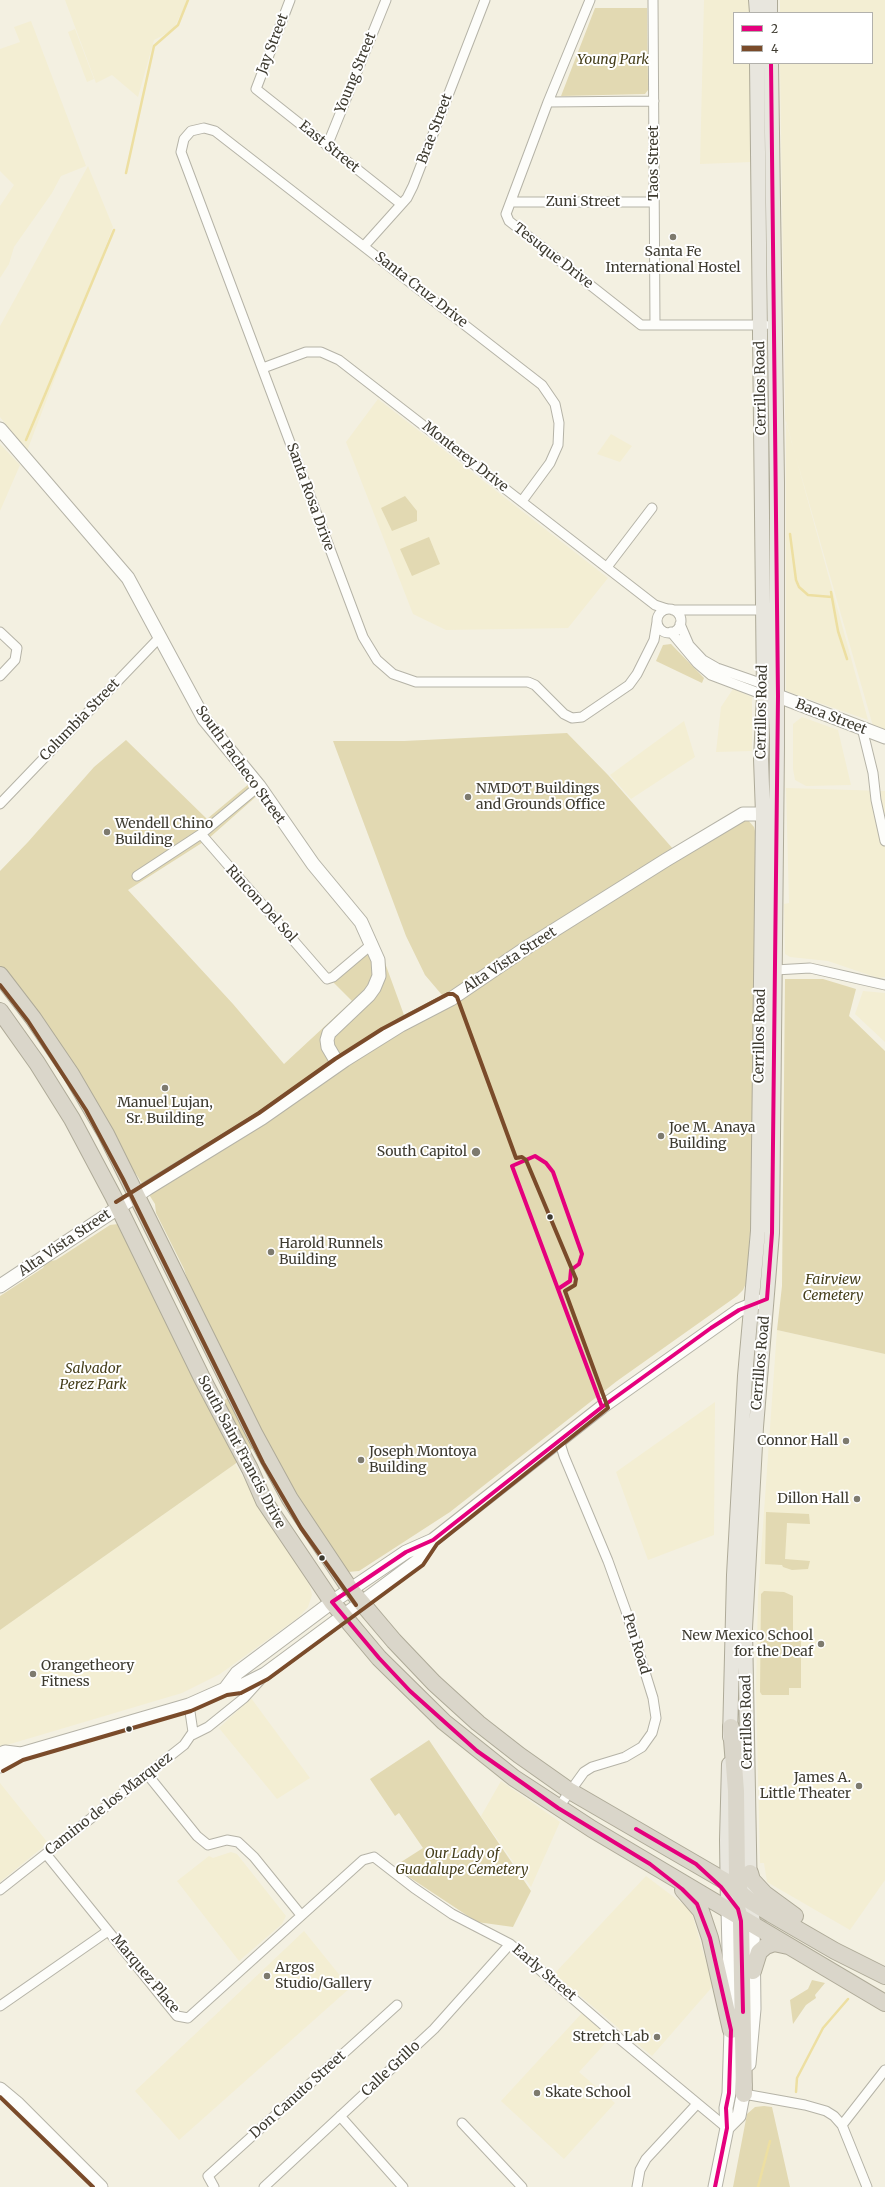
<!DOCTYPE html>
<html>
<head>
<meta charset="utf-8">
<style>
  body { margin:0 }
  #map { position:relative; width:885px; height:2187px; overflow:hidden; background:#f3f0e1; font-family:Merriweather,serif }
  canvas { display:block }
  .legend { position:absolute; left:733px; top:12px; width:140px; height:52px; box-sizing:border-box; background:#fff; border:1px solid #b2b1ac; margin:0; padding:5px 7px; list-style:none; font-size:12px; color:#3e3b30 }
  .legend li { display:flex; align-items:center; gap:8px; height:20px }
  .legend b { width:20px; border:1px solid #b2b1ac }
</style>
</head>
<body>
<div id="map">
<canvas width="885" height="2187"></canvas>
<ul class="legend">
<li><b style="height:5px;background:#e5007d"></b>2</li>
<li><b style="height:5px;background:#7a4b2a"></b>4</li>
</ul>
</div>
<script>
const ctx = document.querySelector('canvas').getContext('2d');
ctx.lineJoin = 'round';
function fill(path, color) {
  ctx.fillStyle = color;
  ctx.fill(path, 'evenodd');
}
function toPath(rows) {
  const path = new Path2D();
  for (const r of rows) {
    if (r.length === 3) {
      path.moveTo(r[0] + r[2], r[1]);
      path.arc(r[0], r[1], r[2], 0, 2 * Math.PI);
      continue;
    }
    path.moveTo(r[0], r[1]);
    for (let i = 2; i < r.length; i += 2) path.lineTo(r[i], r[i + 1]);
  }
  return path;
}
function stroke(path, color, width, dash) {
  ctx.strokeStyle = color;
  ctx.lineWidth = width;
  ctx.lineCap = dash ? 'butt' : 'round';
  ctx.setLineDash(dash || []);
  ctx.stroke(path);
}
function drawText(font, color, halo, rows, align = 'center') {
  ctx.font = font + ' Merriweather,serif';
  ctx.lineWidth = 4;
  ctx.setLineDash([]);
  ctx.textBaseline = 'middle';
  ctx.strokeStyle = halo;
  ctx.fillStyle = color;
  for (const [text, x, y, turn = 0] of rows) {
    ctx.save();
    ctx.translate(x, y);
    ctx.rotate((+turn || 0) * Math.PI / 180);
    ctx.textAlign = isNaN(turn) ? turn : align;
    if (halo) ctx.strokeText(text, 0, 0);
    ctx.fillText(text, 0, 0);
    ctx.restore();
  }
}
fill(toPath([
  [65,0,188,0,173,30,154,40,138,97,112,75,96,83],
  [704,0,750,0,750,13,734,13,734,63,750,63,752,162,700,164],
  [780,0,885,0,885,731,873,726,785,419,785,400,780,63,872,63,872,13,780,13],
  [31,21,86,166,61,176,52,193,14,247,9,264,0,278,0,206,14,185,0,171,0,49,20,42,14,27],
  [75,29,94,79,87,82,68,32],
  [88,166,113,227,27,451,0,417,0,326],
  [378,399,608,578,568,628,446,630,413,614,346,442],
  [786,421,868,720,786,691],
  [611,434,632,446,620,462,597,454],
  [0,444,20,465,0,511],
  [733,689,752,697,752,751,716,752,721,707],
  [802,717,838,730,851,785,806,786,795,780,793,769,793,724],
  [684,721,695,757,631,799,610,775],
  [786,788,885,791,885,977,878,978,828,961,790,957,785,954,784,904,789,903],
  [863,991,885,993,885,1042,855,1014],
  [777,1330,885,1354,885,1880,850,1930,767,1882,764,1863,760,1863,756,1691,758,1596],
  [715,1402,714,1535,648,1560,616,1472],
  [235,1464,310,1586,312,1595,308,1607,299,1617,220,1674,182,1693,0,1747,0,1630],
  [251,1698,310,1778,277,1799,219,1728],
  [501,1781,560,1822,531,1887,481,1816],
  [0,1783,48,1843,0,1882],
  [231,1852,237,1854,286,1916,282,1924,239,1961,177,1881,209,1856,213,1858],
  [646,1876,691,1910,713,1986,652,2056,554,1974],
  [304,1931,350,1988,179,2140,135,2091],
  [582,2013,610,2038,579,2072,615,2103,564,2159,501,2101]
]), '#f3eed3');
fill(toPath([
  [595,8,647,8,648,90,645,94,561,96],
  [405,496,417,511,417,521,392,531,381,508],
  [429,537,440,564,412,576,400,549],
  [671,644,704,678,702,683,656,661,663,645],
  [567,733,608,775,681,858,736,824,747,819,754,827,756,835,751,1218,747,1281,743,1290,737,1296,617,1381,450,1512,359,1571,348,1572,337,1563,262,1439,235,1464,0,1630,0,1296,43,1268,46,1262,56,1260,110,1225,118,1224,213,1409,238,1390,192,1294,184,1269,156,1213,155,1204,136,1174,130,1169,35,1012,0,967,0,871,28,842,94,767,126,740,207,819,250,783,259,794,208,839,128,890,233,1004,284,1064,352,1001,332,981,377,941,404,1015,442,995,425,975,406,936,333,741,404,741],
  [785,979,823,979,856,989,849,1016,885,1051,885,1354,777,1330,782,1286],
  [766,1512,809,1514,810,1524,787,1523,785,1559,810,1561,808,1569,792,1570,783,1567,782,1565,765,1564],
  [764,1591,784,1592,793,1596,793,1632,801,1642,801,1688,789,1688,789,1695,762,1695,760,1692,761,1594],
  [429,1740,531,1891,513,1927,477,1922,406,1875,398,1864,423,1848,399,1813,395,1816,370,1779],
  [812,1980,825,1983,815,1995,816,1998,806,2005,793,2024,790,2000,808,1989],
  [764,2106,772,2107,790,2187,733,2187,747,2114,755,2107]
]), '#e2d9b2');
stroke(toPath([
  [126,173,154,46,178,25,188,0],
  [26,440,114,230],
  [790,534,796,580,799,587,808,595,832,597],
  [831,592,838,631,847,659],
  [796,2092,797,2078,823,2028,848,1999],
  [758,2187,770,2141]
]), '#eddfa1', 2.5);
const street = toPath([
  [290,0,256,89,401,204],
  [590,0,548,102,506,214,509,221,641,325,765,325],
  [653,0,655,325],
  [548,102,654,101],
  [327,146,386,0],
  [511,202,654,202],
  [364,246,407,198,413,186,485,0],
  [263,368,306,352,321,352,339,360,655,605,667,609],
  [522,501,550,463,558,445,559,423,555,404,542,385,215,131,204,128,191,131,184,139,181,152,363,637,377,660,393,674,416,682,528,682,535,685,564,714,572,718,582,717,629,685,637,674,654,640,657,622],
  [607,567,652,508],
  [669,621,12],
  [673,610,763,610],
  [680,624,689,645,703,660,717,668,763,684],
  [0,632,17,648,15,660,0,676],
  [671,632,697,663,711,675,764,695],
  [862,728,873,773,876,800,885,841],
  [0,804,160,637],
  [201,834,327,979,333,977,372,944],
  [137,876,201,834,259,786],
  [771,973,775,970,810,968,885,985],
  [192,1735,208,1727,244,1698,263,1677],
  [147,1774,197,1836,208,1845,227,1840,238,1842,254,1857,301,1915],
  [558,1808,584,1772,592,1767,625,1757,642,1747,652,1733,656,1718,653,1698,626,1611,608,1561,564,1456,559,1440],
  [46,1854,177,2016,188,2018,363,1860,374,1857,414,1888,452,1914,510,1944,615,2035,727,2128],
  [0,1890,184,1745,193,1732,189,1705],
  [0,2006,108,1931],
  [744,2094,805,2105,826,2111,834,2116,842,2125,867,2187],
  [340,2116,403,2187],
  [462,2123,522,2187],
  [842,2125,885,2070],
  [214,2187,208,2176,397,2005],
  [264,2187,434,2029,510,1944],
  [637,2187,640,2170,646,2159,697,2104]
]);
const secondary = toPath([
  [0,429,128,578,204,719,259,786,313,864,361,922,378,960,379,976,374,988,369,995,329,1033,327,1040,328,1047,338,1064],
  [766,695,778,696,885,737],
  [0,1286,148,1188,262,1118,345,1060,401,1025,451,999,529,946,666,860,743,814,763,814],
  [225,1689,237,1673,332,1602,406,1552,433,1540,602,1407,739,1310,761,1301],
  [0,1754,5,1752,21,1754],
  [0,1766,21,1754,189,1705,225,1689,239,1687,265,1674,419,1560,433,1540],
  [749,2064,754,2009,753,1923],
  [0,2089,18,2104,101,2187],
  [727,2128,739,2116,745,2085],
  [715,2187,727,2128,726,2108,729,2093,731,2030,728,1909]
]);
const primary = toPath([
  [756,0,757,13],
  [770,0,770,13],
  [730,1737,734,1575,745,1376,758,1231,763,814,761,759,764,695,757,63],
  [728,1909,727,1840,729,1764],
  [753,1923,750,1901,745,1628,756,1427,772,1233,777,747,777,482,771,63]
]);
const highway = toPath([
  [0,975,33,1018,71,1074,106,1134,254,1433,290,1499,350,1589,394,1641,434,1683,478,1723,519,1755,570,1791,725,1881,750,1901,771,1914,835,1951,885,1976],
  [0,1011,37,1063,72,1119,113,1196,202,1378,250,1469,264,1501,332,1602,379,1658,444,1722,514,1778,592,1829,885,2003],
  [731,1727,736,1791,737,1877,741,1897],
  [750,1873,752,1880,765,1894,795,1916],
  [683,1890,701,1911,710,1938,731,2030],
  [737,1908,741,1921,744,2094],
  [753,1971,759,1952,766,1946,774,1943,788,1946]
]);
stroke(street, '#b5b3a7', 11);
stroke(secondary, '#b5b3a7', 15);
stroke(primary, '#aeaa98', 16);
stroke(highway, '#aeaa98', 18);
stroke(street, '#fdfdfa', 9);
stroke(secondary, '#fdfdfa', 13);
stroke(primary, '#e8e6de', 14);
stroke(highway, '#dad6ca', 16);
stroke(toPath([
  [558,1289,570,1281,571,1270,579,1264,582,1254,553,1172,546,1163,535,1156,512,1166,602,1407],
  [636,1829,696,1864,721,1887,738,1909,741,1921,743,2012],
  [715,2187,727,2128,726,2108,729,2093,731,2030,710,1938,697,1904,682,1889,650,1864,558,1808,477,1751,410,1691,379,1658,332,1602,406,1552,433,1540,602,1407,711,1328,739,1310,767,1299,772,1233,778,696,771,63]
]), '#e5007d', 4);
stroke(toPath([
  [0,985,28,1021,86,1110,123,1179,263,1463,301,1528,356,1605],
  [3,1771,23,1760,191,1711,227,1695,241,1693,268,1679,423,1565,437,1544,608,1408,565,1291,575,1285,576,1279,526,1160,522,1157,516,1158,457,997,453,994,448,994,382,1029,335,1059,259,1113,116,1202],
  [0,2097,93,2187]
]), '#7a4b2a', 4);
for (const [x, y, r, color] of [
  [673,237,4,"#7d7a6e"],
  [468,797,4,"#7d7a6e"],
  [107,832,4,"#7d7a6e"],
  [165,1088,4,"#7d7a6e"],
  [661,1136,4,"#7d7a6e"],
  [476,1152,5,"#7d7a6e"],
  [550,1217,3.5,"#3e3b30"],
  [271,1252,4,"#7d7a6e"],
  [846,1441,4,"#7d7a6e"],
  [361,1460,4,"#7d7a6e"],
  [857,1499,4,"#7d7a6e"],
  [322,1558,3.5,"#3e3b30"],
  [821,1644,4,"#7d7a6e"],
  [33,1674,4,"#7d7a6e"],
  [129,1729,3.5,"#3e3b30"],
  [859,1786,4,"#7d7a6e"],
  [267,1976,4,"#7d7a6e"],
  [657,2037,4,"#7d7a6e"],
  [537,2093,4,"#7d7a6e"]
]) {
  const dot = new Path2D();
  dot.arc(x, y, r, 0, 2 * Math.PI);
  ctx.fillStyle = color;
  ctx.fill(dot);
  stroke(dot, '#fff', 1.5);
}
drawText('14px', '#3e3b30', '#fff', [
  ["Jay Street",273,44,-69],
  ["Young Street",356,73,-68],
  ["Brae Street",435,129,-69],
  ["East Street",329,147,39],
  ["Taos Street",654,163,-90],
  ["Zuni Street",583,202],
  ["Tesuque Drive",553,256,38],
  ["Santa Cruz Drive",421,290,38],
  ["Cerrillos Road",761,388,-91],
  ["Monterey Drive",465,457,38],
  ["Santa Rosa Drive",310,497,70],
  ["Cerrillos Road",762,712,-89],
  ["Baca Street",831,717,21],
  ["Columbia Street",80,720,-46],
  ["South Pacheco Street",240,765,54],
  ["Rincon Del Sol",261,904,48],
  ["Alta Vista Street",510,960,-33],
  ["Cerrillos Road",760,1036,-89],
  ["Alta Vista Street",65,1243,-34],
  ["Cerrillos Road",761,1363,-85],
  ["South Saint Francis Drive",241,1452,62],
  ["Pen Road",636,1644,73],
  ["Cerrillos Road",747,1722,-91],
  ["Camino de los Marquez",109,1804,-38],
  ["Early Street",544,1973,40],
  ["Marquez Place",145,1974,50],
  ["Calle Grillo",391,2069,-43],
  ["Don Canuto Street",298,2095,-42]
]);
drawText('italic 14px', '#453e1a', '#fff', [
  ["Young Park",613,60],
  ["Fairview",833,1280],
  ["Cemetery",833,1296],
  ["Salvador",93,1369],
  ["Perez Park",93,1385],
  ["Our Lady of",462,1854],
  ["Guadalupe Cemetery",462,1870]
]);
drawText('14px', '#3e3b30', '#fff', [
  ["Santa Fe",673,252,"center"],
  ["International Hostel",673,268,"center"],
  ["NMDOT Buildings",476,789],
  ["and Grounds Office",476,805],
  ["Wendell Chino",115,824],
  ["Building",115,840],
  ["Manuel Lujan,",165,1103,"center"],
  ["Sr. Building",165,1119,"center"],
  ["Joe M. Anaya",669,1128],
  ["Building",669,1144],
  ["South Capitol",467,1152,"right"],
  ["Harold Runnels",279,1244],
  ["Building",279,1260],
  ["Connor Hall",838,1441,"right"],
  ["Joseph Montoya",369,1452],
  ["Building",369,1468],
  ["Dillon Hall",849,1499,"right"],
  ["New Mexico School",813,1636,"right"],
  ["for the Deaf",813,1652,"right"],
  ["Orangetheory",41,1666],
  ["Fitness",41,1682],
  ["James A.",851,1778,"right"],
  ["Little Theater",851,1794,"right"],
  ["Argos",275,1968],
  ["Studio/Gallery",275,1984],
  ["Stretch Lab",649,2037,"right"],
  ["Skate School",545,2093]
], 'left');
</script>
</body>
</html>
